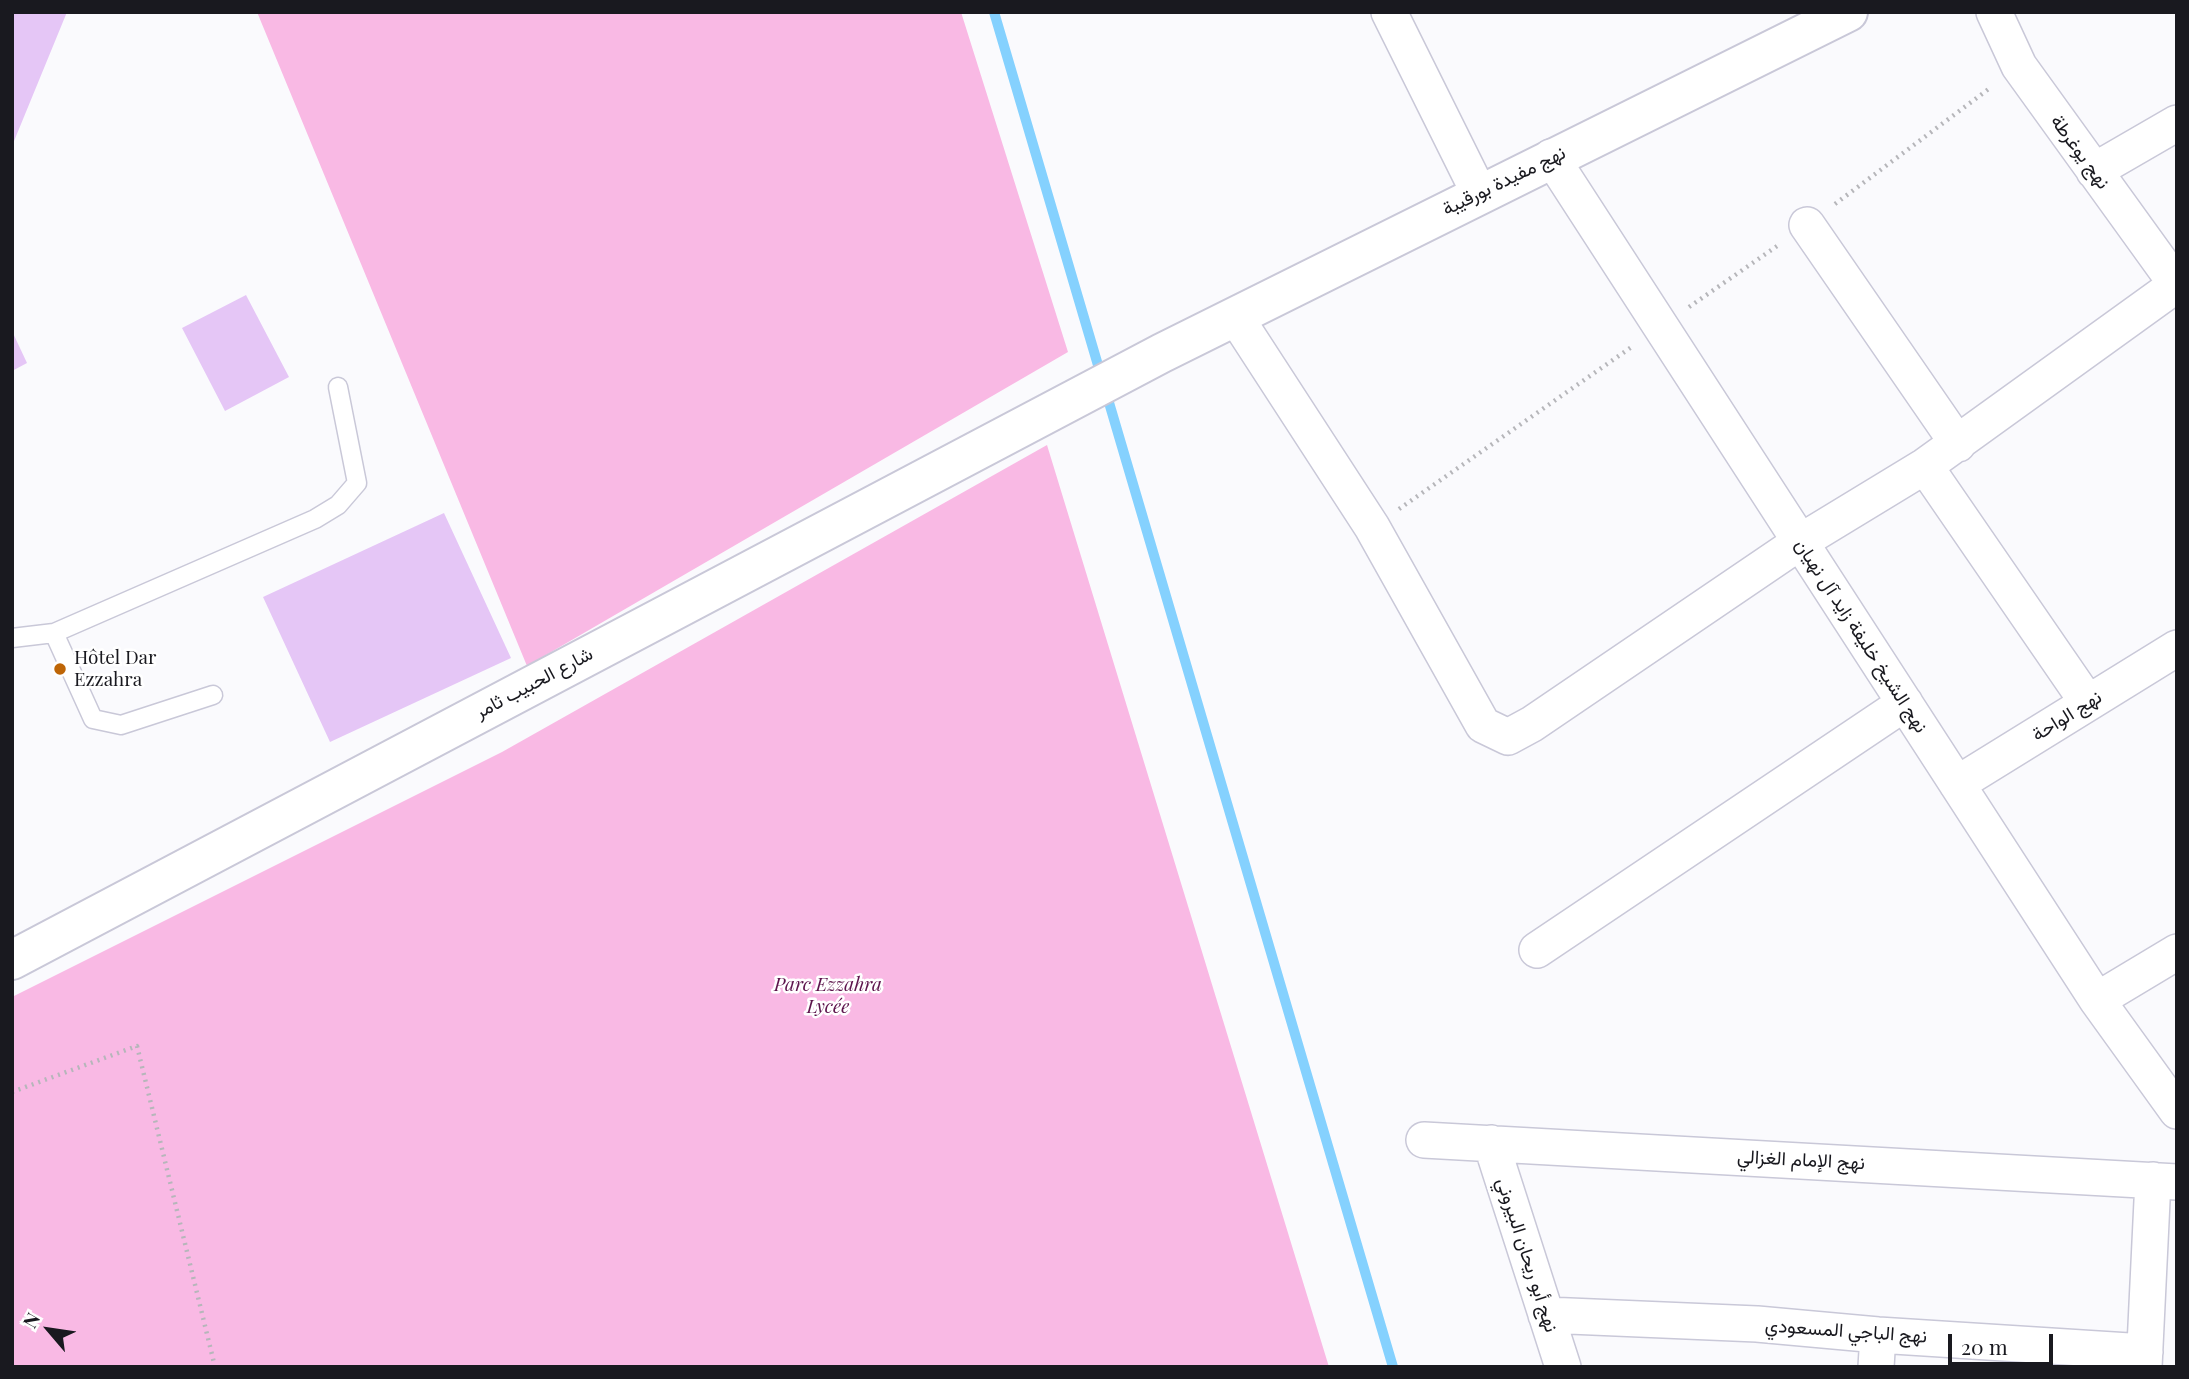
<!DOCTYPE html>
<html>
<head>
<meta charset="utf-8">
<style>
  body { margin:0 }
  #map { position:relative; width:2189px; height:1379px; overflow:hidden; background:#fafafd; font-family:"Playfair Display",serif }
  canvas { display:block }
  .frame { position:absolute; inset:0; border:14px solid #19191f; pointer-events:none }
  .north { position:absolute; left:14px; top:1295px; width:70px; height:70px; -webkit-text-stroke:5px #fff; paint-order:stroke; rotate:299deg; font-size:19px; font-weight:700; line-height:28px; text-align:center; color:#19191f }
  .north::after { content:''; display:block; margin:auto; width:24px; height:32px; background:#19191f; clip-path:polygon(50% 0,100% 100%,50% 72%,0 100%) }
  .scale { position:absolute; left:1948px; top:1334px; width:105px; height:32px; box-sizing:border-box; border:4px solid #19191f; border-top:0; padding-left:9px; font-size:21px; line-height:24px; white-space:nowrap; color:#19191f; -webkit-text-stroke:5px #fff; paint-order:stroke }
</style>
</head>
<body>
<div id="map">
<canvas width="2189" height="1379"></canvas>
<div class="frame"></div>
<div class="north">N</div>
<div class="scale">20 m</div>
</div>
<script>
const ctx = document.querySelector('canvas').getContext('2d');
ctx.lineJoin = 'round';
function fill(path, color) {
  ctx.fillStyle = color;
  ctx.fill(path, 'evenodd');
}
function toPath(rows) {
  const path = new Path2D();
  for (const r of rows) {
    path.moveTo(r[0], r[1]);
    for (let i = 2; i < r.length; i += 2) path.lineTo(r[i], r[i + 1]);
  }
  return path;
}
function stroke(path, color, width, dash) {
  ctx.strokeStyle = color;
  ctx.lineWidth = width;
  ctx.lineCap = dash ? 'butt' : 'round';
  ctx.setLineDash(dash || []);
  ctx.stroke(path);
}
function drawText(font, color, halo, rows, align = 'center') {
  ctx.font = font + ' "Playfair Display",Vazirmatn,serif';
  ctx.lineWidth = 5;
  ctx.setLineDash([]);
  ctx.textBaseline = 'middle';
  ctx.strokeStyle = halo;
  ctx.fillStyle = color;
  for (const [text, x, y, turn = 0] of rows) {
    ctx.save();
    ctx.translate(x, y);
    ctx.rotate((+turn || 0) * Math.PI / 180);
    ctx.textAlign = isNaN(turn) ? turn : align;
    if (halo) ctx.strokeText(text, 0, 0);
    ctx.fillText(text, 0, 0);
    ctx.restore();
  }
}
fill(toPath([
  [257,12,961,12,1068,352,527,666],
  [1047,445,1329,1367,12,1367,12,997,502,752]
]), '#f9b9e4');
stroke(toPath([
  [994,12,1393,1367]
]), '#85d1fe', 10);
fill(toPath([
  [12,12,67,12,12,146],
  [246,295,289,377,225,411,182,328],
  [12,331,27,363,12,371],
  [444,513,511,658,330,742,263,597]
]), '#e5c6f6');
const lane = toPath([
  [54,633,93,719,121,725,213,695],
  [12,638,54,633,315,519,338,505,357,483,338,387]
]);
const street = toPath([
  [1389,12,1479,193],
  [1994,12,2019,66,2177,285],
  [1551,157,2097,1000,2177,1111],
  [2094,171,2177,123],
  [1807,225,1958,444],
  [1235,316,1372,527,1483,725,1508,737,1532,724,1800,542,1925,466,2176,285],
  [1925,466,2088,703],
  [1957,784,2177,648],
  [1537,950,1905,703],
  [2097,1000,2177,952],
  [1424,1140,2177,1182],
  [1491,1143,1563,1367],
  [1546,1315,1757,1324,1878,1335,2145,1352],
  [1876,1367,1878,1335],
  [2144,1367,2153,1180]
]);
const secondary = toPath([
  [12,960,1162,353,1848,12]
]);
stroke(lane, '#c9c8d8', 21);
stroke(street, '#c9c8d8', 38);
stroke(secondary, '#c9c8d8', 42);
stroke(toPath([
  [1835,204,1990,88],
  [1689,307,1780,244],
  [1399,509,1633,346],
  [12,1092,137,1046,215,1367]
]), '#b6b6ba', 4.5, [2, 5]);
stroke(lane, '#fff', 18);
stroke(street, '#fff', 35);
stroke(secondary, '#fff', 38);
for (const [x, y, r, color] of [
  [60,669,7,"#be6506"]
]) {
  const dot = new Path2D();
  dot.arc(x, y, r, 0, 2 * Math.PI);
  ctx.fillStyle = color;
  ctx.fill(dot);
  stroke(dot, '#fff', 2.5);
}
drawText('19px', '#19191f', '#fff', [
  ["نهج يوغرطة",2080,152,54],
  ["نهج مفيدة بورقيبة",1504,181,-26],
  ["نهج الشيخ خليفة زايد آل نهيان",1861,636,57],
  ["شارع الحبيب ثامر",534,683,-28],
  ["نهج الواحة",2067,716,-32],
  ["نهج الإمام الغزالي",1801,1160,3],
  ["نهج أبو ريحان البيروني",1527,1255,72],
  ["نهج الباجي المسعودي",1846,1331,4]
]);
drawText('19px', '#19191f', '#fff', [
  ["Hôtel Dar",74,658],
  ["Ezzahra",74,680]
], 'left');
drawText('italic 19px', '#5d144c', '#fff', [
  ["Parc Ezzahra",828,985],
  ["Lycée",828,1007]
]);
</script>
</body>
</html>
